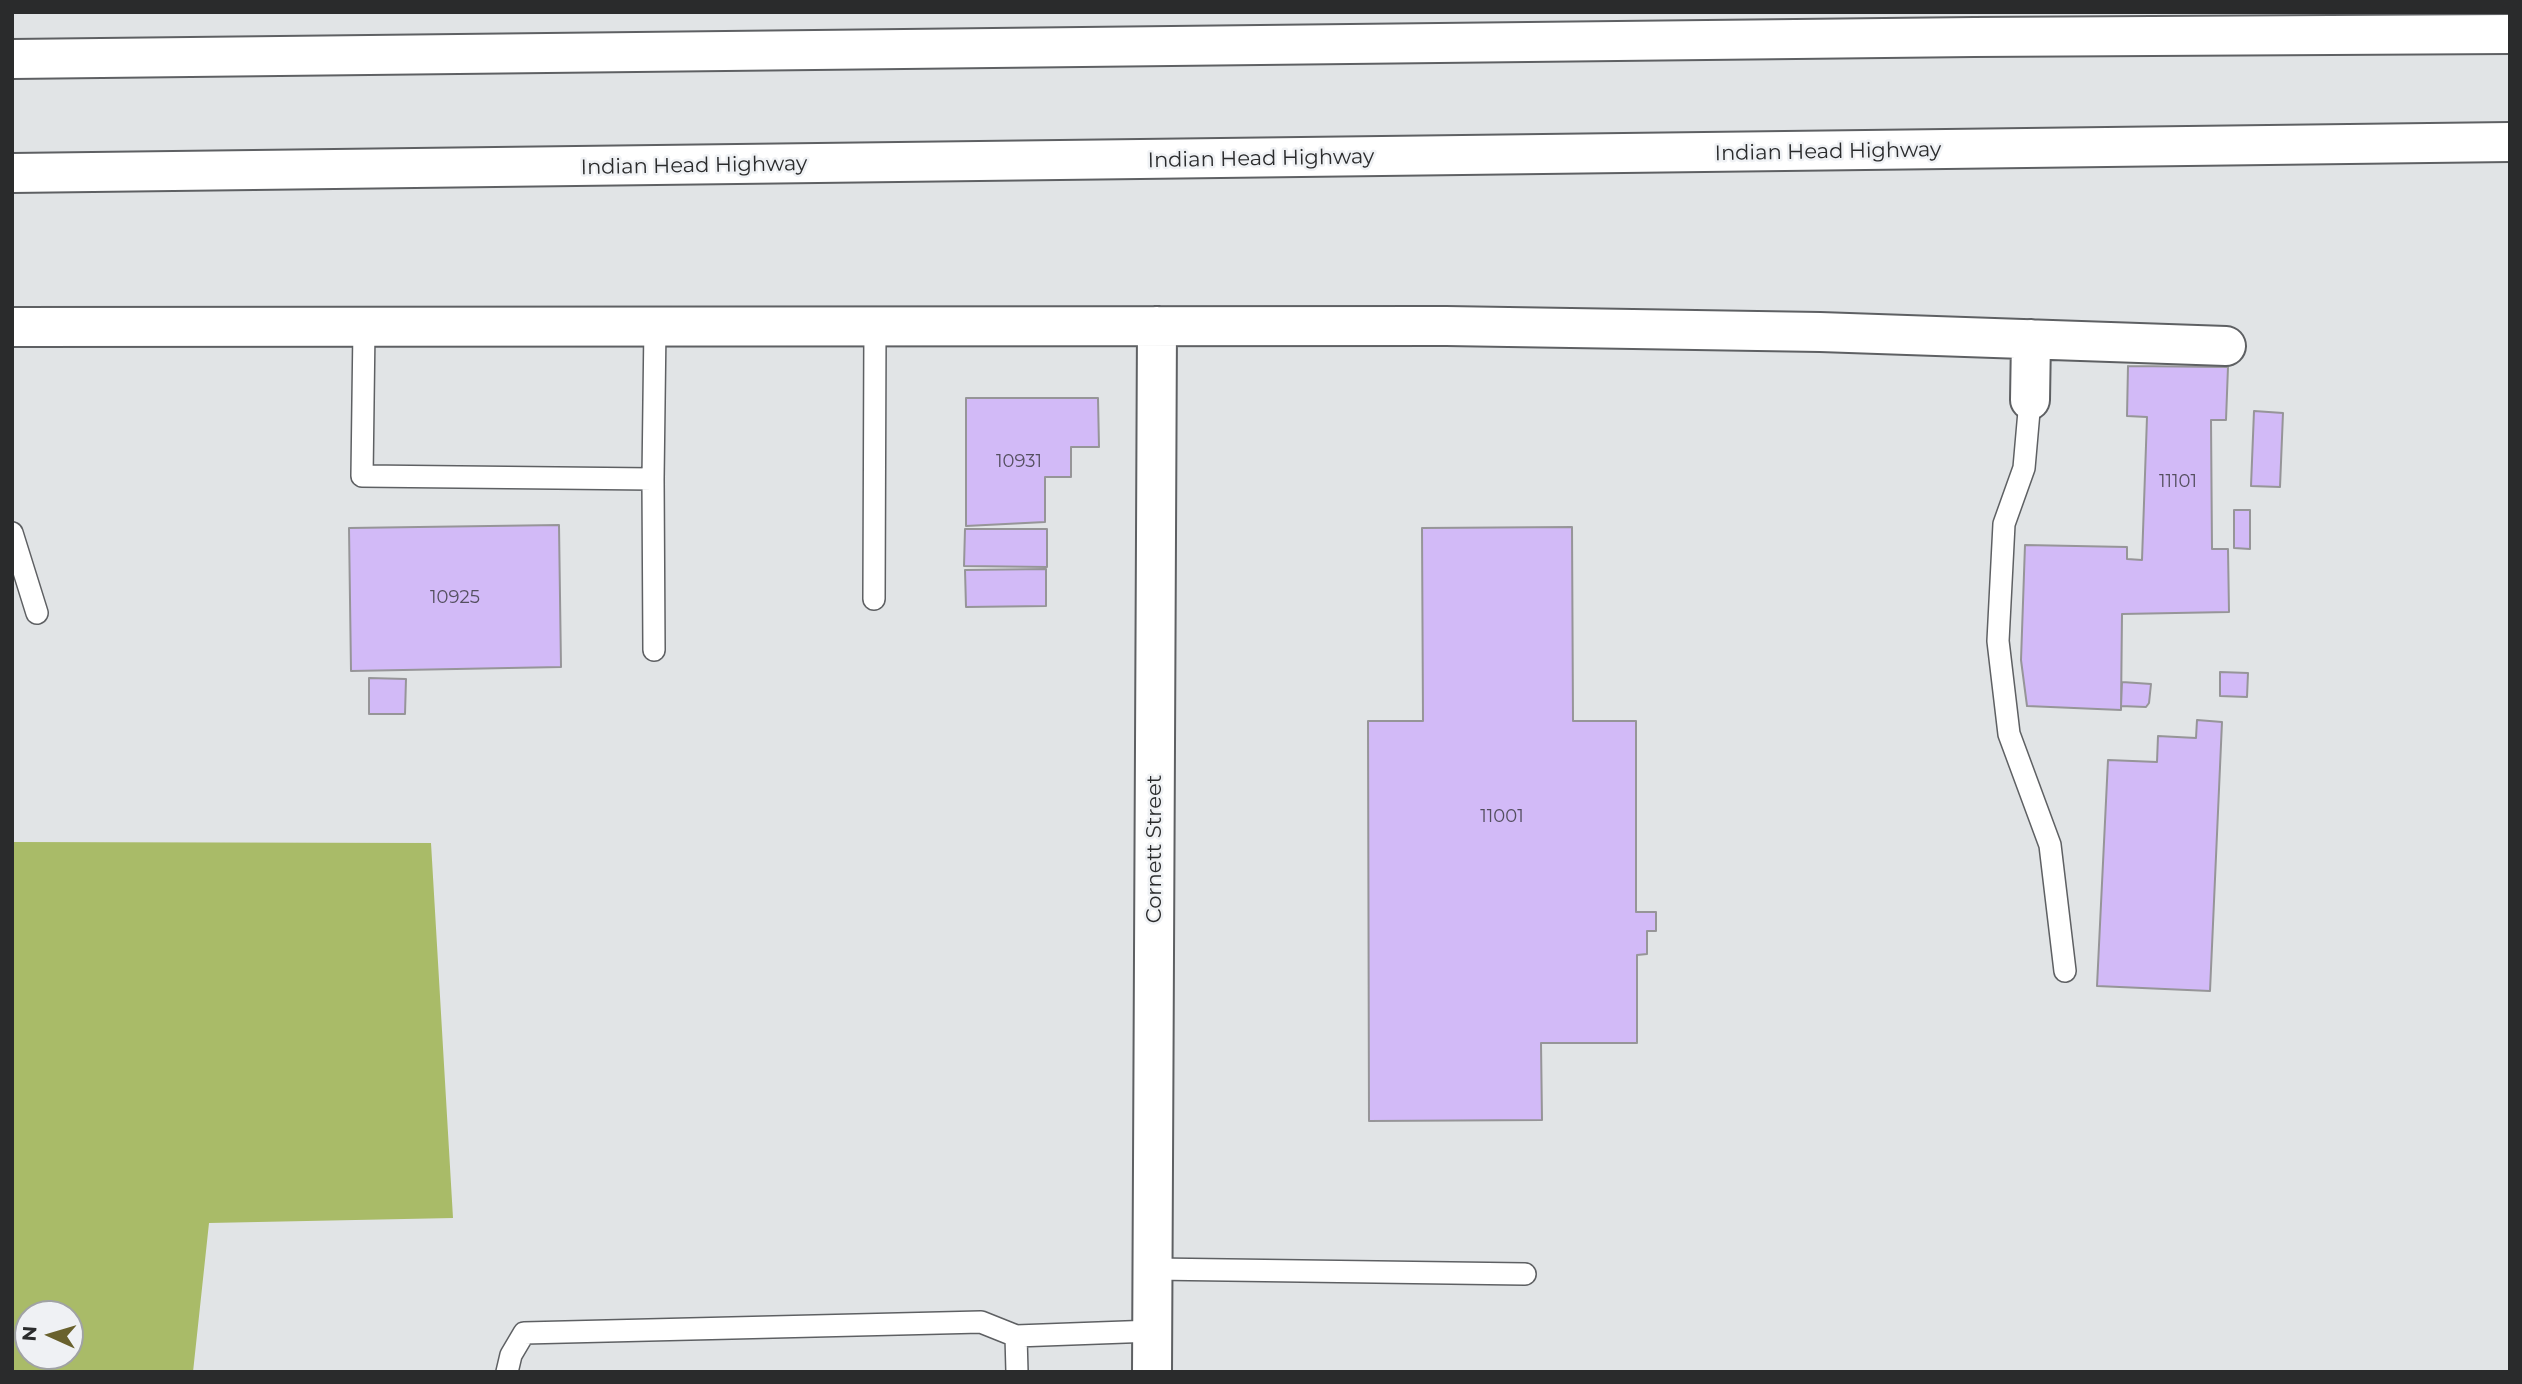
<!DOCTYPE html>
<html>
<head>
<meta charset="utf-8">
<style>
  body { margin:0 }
  #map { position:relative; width:2522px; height:1384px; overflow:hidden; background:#e1e4e6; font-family:Montserrat,sans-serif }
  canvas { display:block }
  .frame { position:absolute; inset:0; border:14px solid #2a2b2c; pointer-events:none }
  .north { position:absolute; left:14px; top:1300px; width:70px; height:70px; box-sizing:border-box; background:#eff1f4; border:2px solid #a0a2a4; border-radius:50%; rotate:274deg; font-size:19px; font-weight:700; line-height:28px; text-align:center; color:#2a2b2c }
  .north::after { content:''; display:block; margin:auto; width:24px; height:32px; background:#69612d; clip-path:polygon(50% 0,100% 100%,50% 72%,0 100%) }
</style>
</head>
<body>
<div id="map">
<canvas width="2522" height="1384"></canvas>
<div class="frame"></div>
<div class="north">N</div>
</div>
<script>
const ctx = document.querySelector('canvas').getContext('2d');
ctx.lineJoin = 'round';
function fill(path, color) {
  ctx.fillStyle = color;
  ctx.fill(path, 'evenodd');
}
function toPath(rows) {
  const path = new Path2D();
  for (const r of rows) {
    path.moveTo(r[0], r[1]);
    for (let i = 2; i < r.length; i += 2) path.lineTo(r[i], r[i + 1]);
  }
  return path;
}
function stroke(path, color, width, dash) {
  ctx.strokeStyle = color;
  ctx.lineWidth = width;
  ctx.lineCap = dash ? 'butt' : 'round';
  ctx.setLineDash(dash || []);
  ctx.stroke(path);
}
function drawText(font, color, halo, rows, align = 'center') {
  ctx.font = font + ' Montserrat,sans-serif';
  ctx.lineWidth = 5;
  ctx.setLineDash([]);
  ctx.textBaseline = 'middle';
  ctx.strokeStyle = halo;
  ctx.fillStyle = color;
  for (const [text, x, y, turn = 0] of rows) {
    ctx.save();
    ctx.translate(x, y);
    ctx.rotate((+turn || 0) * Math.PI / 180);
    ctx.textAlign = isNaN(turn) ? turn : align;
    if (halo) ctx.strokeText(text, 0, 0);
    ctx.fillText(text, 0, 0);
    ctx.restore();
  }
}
fill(toPath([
  [12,842,431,843,453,1218,209,1223,193,1372,12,1372],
  [28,1314,70,1314,70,1356,28,1356]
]), '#a9bb68');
const building = toPath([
  [2128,366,2228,367,2226,420,2211,420,2212,549,2228,549,2229,612,2122,614,2121,710,2027,706,2021,660,2025,545,2127,547,2127,559,2142,560,2147,417,2127,416,2128,366],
  [966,398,1098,398,1099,447,1071,447,1071,477,1045,477,1045,522,966,526,966,398],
  [2254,411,2283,413,2280,487,2251,486,2254,411],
  [2234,510,2250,510,2250,549,2234,548,2234,510],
  [559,525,561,667,351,671,349,528,559,525],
  [1572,527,1573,721,1636,721,1636,912,1656,912,1656,931,1647,931,1647,954,1637,955,1637,1043,1541,1043,1542,1120,1369,1121,1368,721,1423,721,1422,528,1572,527],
  [965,529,1047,529,1047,567,964,566,965,529],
  [1046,569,1046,606,966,607,965,570,1046,569],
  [2220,672,2248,673,2247,697,2220,696,2220,672],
  [369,678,406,679,405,714,369,714,369,678],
  [2122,682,2151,684,2149,703,2146,707,2121,706,2122,682],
  [2197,720,2222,722,2210,991,2097,986,2108,760,2157,762,2158,736,2196,738,2197,720]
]);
fill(building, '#d2baf7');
stroke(building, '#969598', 2);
const lane = toPath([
  [364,328,362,476,653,479,655,326],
  [2030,400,2024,468,2004,524,1998,641,2009,734,2050,845,2065,971],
  [653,479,654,650],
  [12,533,37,613],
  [874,599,875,326],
  [1153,1269,1525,1274],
  [1016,1336,1017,1372],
  [507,1372,511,1355,524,1333,981,1322,1016,1336,1153,1331]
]);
const street = toPath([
  [12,327,1446,326,1820,332,2226,346],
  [2030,400,2031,339],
  [1152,1372,1157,326]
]);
const highway = toPath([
  [12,59,1974,37,2510,34],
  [12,173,2510,142]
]);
stroke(lane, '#5e6063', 24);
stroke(street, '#5e6063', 42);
stroke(highway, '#5e6063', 42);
stroke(lane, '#fff', 21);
stroke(street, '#fff', 38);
stroke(highway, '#fff', 38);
drawText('18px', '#544f5f', null, [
  ["10931",1019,462],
  ["11101",2178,482],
  ["10925",455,598],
  ["11001",1502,817]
]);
drawText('21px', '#2a2b2c', '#eff1f4', [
  ["Indian Head Highway",1828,152,-1],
  ["Indian Head Highway",1261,159,-1],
  ["Indian Head Highway",694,166,-1],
  ["Cornett Street",1155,849,-90]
]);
</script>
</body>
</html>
